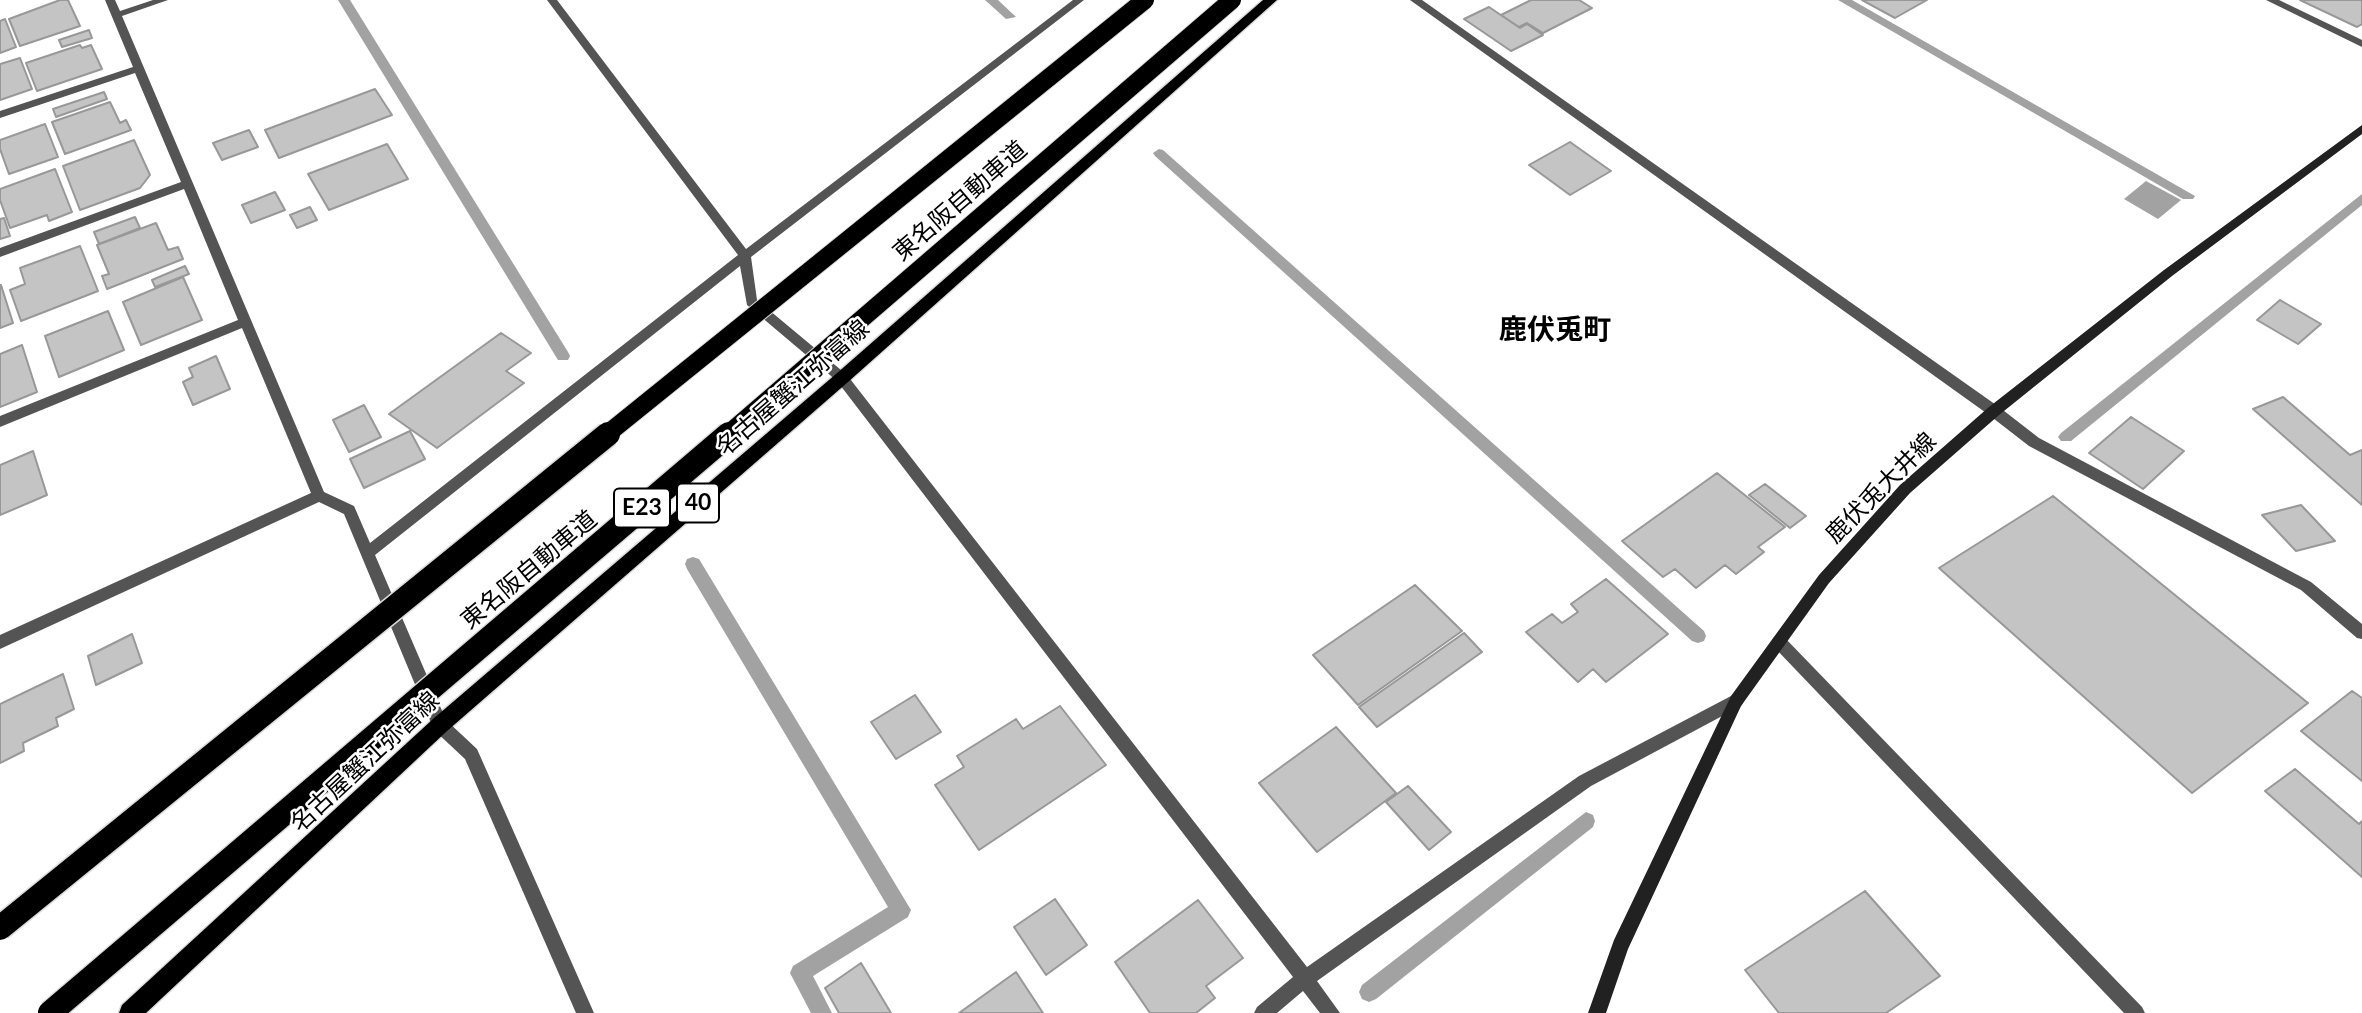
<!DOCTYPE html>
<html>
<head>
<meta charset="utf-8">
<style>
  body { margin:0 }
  canvas { display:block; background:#fff }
</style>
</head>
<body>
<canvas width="2362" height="1013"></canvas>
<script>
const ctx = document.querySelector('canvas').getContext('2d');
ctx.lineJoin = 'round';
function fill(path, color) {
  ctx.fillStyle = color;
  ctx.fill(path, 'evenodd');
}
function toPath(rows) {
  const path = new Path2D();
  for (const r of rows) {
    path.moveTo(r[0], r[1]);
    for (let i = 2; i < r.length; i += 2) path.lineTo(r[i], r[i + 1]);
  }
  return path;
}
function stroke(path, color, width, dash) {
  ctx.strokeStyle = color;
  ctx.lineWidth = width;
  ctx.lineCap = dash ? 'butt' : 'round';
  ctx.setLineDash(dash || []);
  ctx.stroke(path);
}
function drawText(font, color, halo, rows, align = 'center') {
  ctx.font = font + ' Lato,"Noto Sans JP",sans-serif';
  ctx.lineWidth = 5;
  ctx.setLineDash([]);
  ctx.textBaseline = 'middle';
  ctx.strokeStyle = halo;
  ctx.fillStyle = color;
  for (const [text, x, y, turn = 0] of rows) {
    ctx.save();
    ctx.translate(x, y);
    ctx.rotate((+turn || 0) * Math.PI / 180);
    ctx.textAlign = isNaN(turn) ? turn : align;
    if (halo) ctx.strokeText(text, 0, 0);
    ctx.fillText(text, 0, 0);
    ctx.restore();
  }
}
fill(toPath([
  [2146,181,2181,200,2158,219,2124,199]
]), '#a2a2a2');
fill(toPath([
  [338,0,350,0,568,352,570,356,568,360,558,360,338,0],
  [985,0,998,0,1016,17,1006,19,985,0],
  [1838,0,1852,0,2195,196,2193,199,2183,199,1838,0],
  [1159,149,1163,150,1704,631,1706,636,1704,641,1698,643,1692,641,1155,156,1153,153,1159,149],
  [2362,194,2362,205,2071,441,2061,441,2058,437,2061,433,2362,194],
  [693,557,699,559,911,910,908,917,813,976,832,1013,811,1013,790,973,793,966,888,907,687,569,685,564,687,559,693,557],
  [1586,812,1593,815,1595,821,1593,827,1376,999,1369,1002,1362,999,1359,992,1362,985,1586,812]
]), '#a2a2a2');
const building = toPath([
  [60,0,68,0,80,26,20,46,9,19,60,0],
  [1531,0,1579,0,1592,8,1543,33,1527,23,1519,27,1501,15,1531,0],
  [1862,0,1927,0,1895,18,1862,0],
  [2300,0,2362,0,2362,24,2357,27,2300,0],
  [1489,7,1520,28,1527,24,1543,35,1511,51,1464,19,1489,7],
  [5,19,16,47,0,53,0,21,5,19],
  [89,30,92,38,62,47,59,40,89,30],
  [80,45,82,48,91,45,102,69,37,91,26,63,80,45],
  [20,58,32,89,0,100,0,64,20,58],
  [375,89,392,115,279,158,265,130,375,89],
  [104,92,107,99,56,117,53,109,104,92],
  [110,102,120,123,126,120,131,130,65,154,52,122,110,102],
  [45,124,58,157,9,174,0,149,0,140,45,124],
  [249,130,258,147,222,160,213,143,249,130],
  [134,140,150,175,140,188,80,210,63,166,134,140],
  [1570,142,1611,171,1570,195,1529,165,1570,142],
  [387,144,408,179,329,210,308,174,387,144],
  [55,169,72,212,49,221,47,215,10,228,0,200,0,189,55,169],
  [275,192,285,210,251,223,242,205,275,192],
  [310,207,317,220,297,228,290,215,310,207],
  [135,217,140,228,99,244,94,232,135,217],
  [4,218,10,236,0,239,0,219,4,218],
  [156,223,168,250,178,247,183,259,107,289,102,276,109,274,97,245,156,223],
  [80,246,98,291,21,321,10,290,25,284,20,268,80,246],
  [185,266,189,274,155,287,152,280,185,266],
  [183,277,202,320,141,345,123,302,183,277],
  [1,285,13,323,0,328,0,285,1,285],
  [2280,300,2321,324,2298,344,2257,320,2280,300],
  [108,311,124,350,59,377,45,336,108,311],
  [501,333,531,353,506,371,524,383,437,448,389,414,501,333],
  [22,345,37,392,0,407,0,354,22,345],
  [216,356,230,389,193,405,183,382,193,377,189,368,216,356],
  [2283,397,2350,455,2362,450,2362,505,2253,409,2283,397],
  [364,405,381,437,349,452,333,420,364,405],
  [2131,417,2184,451,2143,489,2089,453,2131,417],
  [410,431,425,459,364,488,350,459,410,431],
  [33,451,47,495,0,515,0,465,33,451],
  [1717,473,1785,527,1758,547,1764,552,1736,574,1725,565,1696,588,1675,569,1663,577,1622,541,1717,473],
  [1765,484,1806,516,1790,528,1749,495,1765,484],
  [2053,496,2308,703,2192,793,1939,568,2053,496],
  [2301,505,2335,541,2296,551,2262,515,2301,505],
  [1606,579,1668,634,1606,682,1593,669,1578,682,1526,632,1552,614,1562,623,1578,612,1571,604,1606,579],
  [1415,585,1462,631,1358,705,1313,655,1415,585],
  [1464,633,1482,652,1377,727,1359,707,1464,633],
  [132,634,142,663,96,685,88,656,132,634],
  [63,674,74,709,56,718,58,726,23,743,24,751,0,763,0,704,63,674],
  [2352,691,2362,698,2362,781,2301,731,2352,691],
  [915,695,941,732,896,759,871,722,915,695],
  [1060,706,1106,765,979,850,935,785,964,767,957,756,1016,719,1023,729,1060,706],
  [1336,727,1396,793,1317,852,1259,783,1336,727],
  [2295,769,2359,824,2362,821,2362,877,2265,791,2295,769],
  [1408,786,1451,832,1429,850,1386,802,1408,786],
  [1865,891,1940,976,1886,1013,1779,1013,1745,970,1865,891],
  [1055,899,1087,945,1046,975,1014,927,1055,899],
  [1198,900,1243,958,1206,986,1215,998,1196,1013,1150,1013,1115,962,1198,900],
  [861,963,891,1013,839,1013,825,988,861,963],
  [1016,972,1043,1013,959,1013,1016,972]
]);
fill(building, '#c4c4c4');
stroke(building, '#989898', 2);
const primary = toPath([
  [1263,0,1277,0,848,382,447,731,146,1013,119,1013,122,1005,433,719,836,374,1263,0]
]);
stroke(primary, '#dbdbdb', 3);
fill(toPath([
  [105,0,115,0,120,11,153,0,168,0,122,16,324,492,354,506,370,543,738,255,547,0,557,0,746,249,1073,0,1084,0,751,257,757,300,847,375,1307,967,1579,776,1731,696,1736,694,1741,696,1744,701,1741,706,1591,786,1317,981,1340,1013,1320,1013,1303,991,1277,1013,1254,1013,1257,1007,1293,977,837,381,747,305,740,266,375,555,446,720,477,749,594,1013,576,1013,465,759,434,730,344,514,319,502,0,649,0,635,311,493,242,328,0,427,0,416,238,320,184,189,0,257,0,248,181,182,135,73,0,118,0,111,133,67,105,0],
  [1410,0,1422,0,1999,407,2039,438,2311,582,2362,624,2362,639,2357,638,2301,590,2029,446,1989,415,1410,0],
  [2266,0,2279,0,2362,40,2362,47,2266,0],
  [1779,635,1784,637,2142,1007,2145,1013,2124,1013,1774,647,1771,642,1774,637,1779,635]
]), '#545454');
fill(toPath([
  [2362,125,2362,134,2172,276,1999,415,1910,493,1829,583,1741,706,1628,949,1606,1013,1588,1013,1614,940,1731,696,1819,575,1900,485,1989,407,2164,270,2362,125]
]), '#212121');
fill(primary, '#000');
const motorwayBridgeFar1 = toPath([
  [606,435,1145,0],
  [727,435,1232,0]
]);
const motorwayBridge = toPath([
  [0,928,608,434],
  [50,1013,729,434]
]);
stroke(motorwayBridgeFar1, '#dbdbdb', 20, []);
stroke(motorwayBridge, '#dbdbdb', 27, []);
stroke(motorwayBridgeFar1, '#000', 18);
stroke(motorwayBridge, '#000', 24);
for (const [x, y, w] of [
  [698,503,42],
  [642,508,56]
]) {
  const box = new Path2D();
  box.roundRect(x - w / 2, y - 19.5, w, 39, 5);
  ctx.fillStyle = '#fff';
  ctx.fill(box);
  stroke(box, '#000', 2);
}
drawText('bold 23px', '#000', null, [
  ["40",698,503],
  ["E23",642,508]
]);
drawText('24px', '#000', '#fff', [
  ["東名阪自動車道",960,201,-41],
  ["名古屋蟹江弥富線",793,388,-41],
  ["鹿伏兎大井線",1881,488,-45],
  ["東名阪自動車道",529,570,-40],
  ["名古屋蟹江弥富線",365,762,-43]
]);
drawText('bold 28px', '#000', '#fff', [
  ["鹿伏兎町",1555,330]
]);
</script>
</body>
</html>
